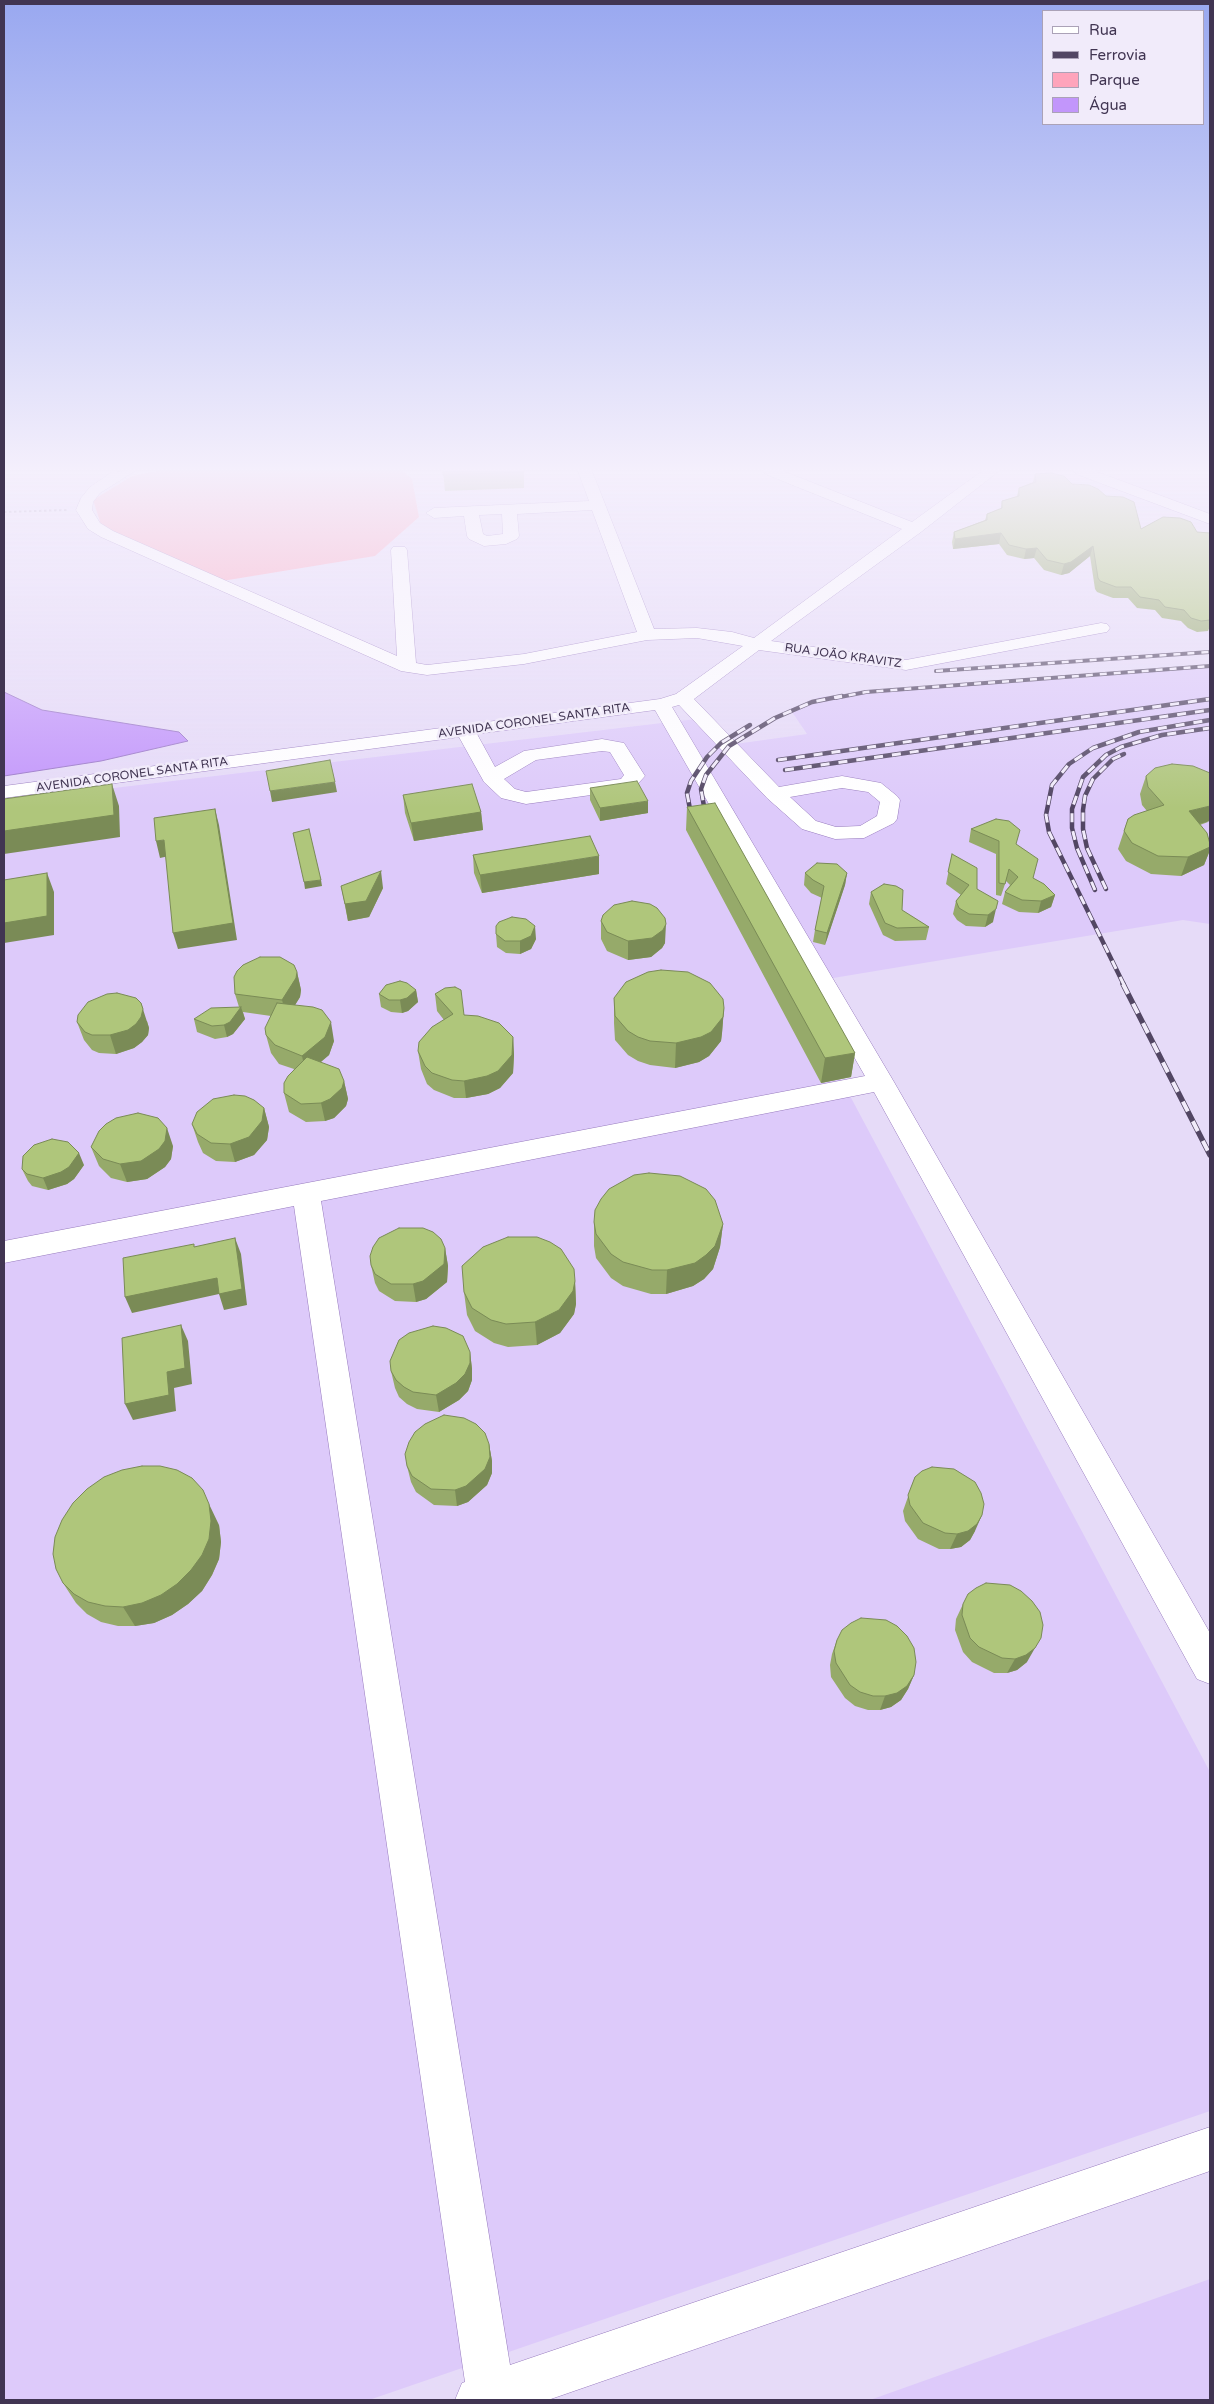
<!DOCTYPE html>
<html>
<head>
<meta charset="utf-8">
<style>
  body { margin:0 }
  #map { position:relative; width:1214px; height:2404px; overflow:hidden; background:#e6dbf8; font-family:"Varela Round",sans-serif }
  canvas { display:block }
  .frame { position:absolute; inset:0; border:5px solid #413552; pointer-events:none }
  .legend { position:absolute; left:1042px; top:10px; width:162px; height:115px; box-sizing:border-box; background:#f1ebfa; border:1px solid #aba2b7; margin:0; padding:6px 9px; list-style:none; font-size:15px; color:#413552 }
  .legend li { display:flex; align-items:center; gap:10px; height:25px }
  .legend b { width:25px; border:1px solid #aba2b7 }
</style>
</head>
<body>
<div id="map">
<canvas width="1214" height="2404"></canvas>
<div class="frame"></div>
<ul class="legend">
<li><b style="height:6px;background:#fff"></b>Rua</li>
<li><b style="height:6px;background:#524663"></b>Ferrovia</li>
<li><b style="height:14px;background:#fea4bb"></b>Parque</li>
<li><b style="height:14px;background:#c296fb"></b>Água</li>
</ul>
</div>
<script>
const ctx = document.querySelector('canvas').getContext('2d');
ctx.lineJoin = 'round';
function fill(path, color) {
  ctx.fillStyle = color;
  ctx.fill(path, 'evenodd');
}
function toPath(rows) {
  const path = new Path2D();
  for (const r of rows) {
    path.moveTo(r[0], r[1]);
    for (let i = 2; i < r.length; i += 2) path.lineTo(r[i], r[i + 1]);
  }
  return path;
}
function stroke(path, color, width, dash) {
  ctx.strokeStyle = color;
  ctx.lineWidth = width;
  ctx.lineCap = dash ? 'butt' : 'round';
  ctx.setLineDash(dash || []);
  ctx.stroke(path);
}
function drawText(font, color, halo, rows, align = 'center') {
  ctx.font = font + ' "Varela Round",sans-serif';
  ctx.lineWidth = 5;
  ctx.setLineDash([]);
  ctx.textBaseline = 'middle';
  ctx.strokeStyle = halo;
  ctx.fillStyle = color;
  for (const [text, x, y, turn = 0] of rows) {
    ctx.save();
    ctx.translate(x, y);
    ctx.rotate((+turn || 0) * Math.PI / 180);
    ctx.textAlign = isNaN(turn) ? turn : align;
    if (halo) ctx.strokeText(text, 0, 0);
    ctx.fillText(text, 0, 0);
    ctx.restore();
  }
}
fill(toPath([
  [1210,665,1210,924,1183,920,791,985,1210,1772,1210,2111,369,2400,4,2400,4,801,696,719,735,744,807,734,790,709,820,697],
  [1210,2279,1210,2400,870,2400]
]), '#ddcafa');
fill(toPath([
  [157,471,403,471,412,479,419,517,375,556,216,582,102,528,93,500,132,476]
]), '#fea4bb');
const water = toPath([
  [4,692,42,710,179,732,188,741,101,761,4,776,4,692]
]);
fill(water, '#c296fb');
stroke(water, '#9b79c8', 1);
const minor = toPath([
  [135,471,100,493,93,502,92,510,100,523,113,531,397,656,391,550,393,547,405,547,407,550,416,663,427,665,524,654,637,632,592,510,517,514,519,536,517,539,506,544,484,546,469,539,467,536,464,516,434,518,426,513,434,508,589,501,578,471,592,471,654,629,697,628,732,632,754,638,902,529,765,474,763,471,783,471,912,522,982,471,999,471,921,532,771,641,906,660,1101,623,1107,624,1110,628,1107,632,1101,633,906,670,759,650,694,699,779,787,842,776,881,783,897,796,900,800,897,819,894,823,864,838,835,839,802,829,767,798,679,705,672,707,894,1082,1210,1633,1210,1684,1197,1679,874,1092,321,1201,510,2365,1210,2127,1210,2171,548,2400,455,2400,462,2383,465,2382,294,1206,4,1263,4,1241,865,1076,655,710,477,734,495,767,524,751,602,739,624,743,645,776,634,788,627,790,526,804,501,798,484,782,459,737,4,798,4,786,660,699,676,694,743,646,697,638,647,640,524,664,427,675,401,671,101,537,88,529,76,510,81,498,90,487,112,472,135,471],
  [502,514,503,534,487,536,483,534,479,515,502,514],
  [602,751,610,752,624,775,621,779,526,792,515,789,504,779,536,760,602,751],
  [842,788,868,792,880,802,877,816,860,826,836,827,816,821,790,797,842,788]
]);
const major = toPath([
  [1074,471,1095,471,1210,514,1210,524,1076,474,1074,471]
]);
stroke(minor, '#977bbe', 1);
stroke(major, '#977bbe', 1);
stroke(toPath([
  [4,512,68,510]
]), '#a499b6', 2, [2.5, 2.5]);
fill(minor, '#fff');
fill(major, '#fff');
const railFar2 = toPath([
  [936,671,1210,652],
  [835,698,866,692,1210,666]
]);
const railFar1 = toPath([
  [778,760,1210,699],
  [785,770,1210,710],
  [706,818,701,789,706,775,729,746,775,718,812,702,842,696],
  [692,820,687,793,691,781,707,757,721,743,750,725],
  [1106,889,1087,848,1083,829,1083,810,1085,796,1093,779,1113,759,1124,754],
  [1095,890,1077,848,1072,828,1072,809,1083,777,1106,755,1121,747,1162,735,1210,728],
  [1124,985,1049,832,1046,815,1052,785,1069,764,1093,748,1139,732,1210,720]
]);
const rail = toPath([
  [1123,984,1210,1155]
]);
stroke(railFar2, '#524663', 4);
stroke(railFar1, '#524663', 4.5);
stroke(rail, '#524663', 5.5);
stroke(railFar2, '#f1ebfa', 2.5, [7]);
stroke(railFar1, '#f1ebfa', 3, [9]);
stroke(rail, '#f1ebfa', 4, [11]);
fill(toPath([
  [443,471,524,471,524,488,445,491],
  [1035,474,1072,484,1141,529,1210,533,1210,626,1208,631,1197,632,1188,628,1181,621,1162,618,1155,610,1137,608,1128,598,1113,598,1097,592,1095,589,1090,556,1069,573,1061,575,1044,570,1034,558,1024,559,1007,555,999,544,953,549,952,542,954,532,985,520,987,514,1001,509,1002,501,1017,496,1019,488,1033,482],
  [1146,776,1208,822,1200,825,1210,844,1210,850,1204,865,1181,876,1151,874,1126,861,1118,849,1128,819,1147,811,1142,805,1140,794],
  [590,788,648,813,600,821,590,800],
  [403,795,481,812,483,830,414,841,405,813],
  [687,807,855,1053,851,1077,821,1083,686,830],
  [971,829,1016,844,1033,878,1055,895,1051,907,1038,913,1019,912,1002,904,1005,892,1010,885,1006,881,1001,896,996,895,996,854,969,842],
  [952,854,977,889,993,922,985,927,966,926,957,920,953,914,956,901,961,895,946,884],
  [473,855,599,874,482,893,474,873],
  [805,873,847,873,845,885,825,945,813,942,815,930,822,898,811,893,804,885],
  [341,886,383,888,369,917,348,921],
  [871,892,929,927,926,940,895,941,883,935,869,904],
  [601,921,665,943,662,948,651,957,628,960,607,951,601,939],
  [496,934,536,939,531,949,520,954,506,953,497,947],
  [297,972,301,990,300,997,295,1005,334,1041,329,1055,321,1062,344,1081,348,1099,346,1106,334,1118,325,1121,306,1122,289,1112,284,1093,294,1069,279,1064,271,1053,266,1035,271,1016,243,1012,245,1019,233,1034,227,1037,215,1039,197,1032,194,1019,239,1007,235,994],
  [416,990,418,1002,408,1011,402,1013,391,1012,381,1007,379,994],
  [435,994,464,1015,513,1037,514,1055,513,1073,500,1088,488,1094,466,1098,454,1098,434,1090,427,1084,421,1069,418,1051,444,1020,437,1011],
  [614,998,724,1008,722,1033,721,1041,709,1056,699,1062,675,1068,650,1065,638,1061,628,1055,615,1040,614,1023],
  [147,1021,149,1028,148,1035,142,1042,134,1048,116,1054,99,1053,92,1050,84,1040,77,1022],
  [264,1108,269,1127,267,1140,254,1155,235,1162,216,1161,203,1153,198,1142,192,1124],
  [173,1146,171,1159,165,1167,147,1179,127,1182,111,1178,99,1166,91,1147],
  [84,1165,74,1179,67,1184,48,1190,32,1186,28,1181,22,1169],
  [594,1222,723,1224,720,1247,713,1269,704,1279,693,1286,666,1294,651,1294,623,1286,611,1278,596,1258,594,1246],
  [445,1248,448,1266,447,1282,426,1299,416,1302,395,1301,379,1291,375,1283,371,1265],
  [575,1281,576,1304,574,1314,560,1333,537,1345,508,1347,494,1343,475,1331,467,1315,464,1292],
  [470,1352,472,1369,472,1380,468,1391,459,1400,439,1412,417,1409,407,1404,399,1397,395,1388,391,1371],
  [489,1444,492,1461,492,1473,487,1485,468,1502,457,1506,434,1505,416,1492,411,1482,407,1466],
  [915,1477,975,1531,970,1540,961,1547,950,1549,939,1549,918,1539,905,1521,903,1511],
  [219,1525,221,1542,219,1559,212,1575,202,1591,188,1604,172,1615,154,1623,135,1626,118,1626,101,1622,87,1614,76,1603,63,1583],
  [963,1604,1027,1662,1017,1670,1007,1673,994,1673,972,1662,963,1652,955,1630,956,1619],
  [837,1640,914,1675,908,1689,901,1700,891,1707,880,1710,868,1710,855,1706,845,1698,831,1677,830,1665,832,1654]
]), '#96aa6a');
fill(toPath([
  [1001,533,999,544,953,549,955,539],
  [1093,546,1090,556,1069,573,1061,575,1064,564],
  [1037,548,1034,558,1024,559,1026,549],
  [335,782,337,792,272,802,270,791],
  [112,784,119,806,120,837,4,854,4,831],
  [648,801,648,813,600,821,600,808],
  [1210,806,1210,821,1182,829,1189,811],
  [215,809,219,825,237,940,178,949,173,933],
  [481,812,483,830,414,841,411,823],
  [164,840,169,856,160,858,156,841],
  [1210,847,1210,850,1204,865,1181,876,1188,857],
  [599,856,599,874,482,893,480,875],
  [381,871,383,888,369,917,348,921,345,904],
  [47,873,54,892,54,935,4,943,4,923],
  [847,873,845,885,825,945,827,933],
  [321,880,322,886,305,889,304,882],
  [1055,895,1051,907,1038,913,1041,901],
  [996,909,993,922,985,927,988,915],
  [666,924,665,943,662,948,651,957,628,960,628,941],
  [535,926,536,939,531,949,520,954,520,941],
  [297,972,301,990,300,997,287,1018,282,1000],
  [416,990,418,1002,408,1011,402,1013,400,1000],
  [141,1003,149,1028,148,1035,142,1042,134,1048,116,1054,110,1035],
  [241,1007,245,1019,233,1034,227,1037,224,1025],
  [724,1008,722,1033,721,1041,709,1056,699,1062,675,1068,676,1043],
  [331,1022,334,1041,329,1055,306,1074,302,1056],
  [513,1037,514,1055,513,1073,500,1088,488,1094,466,1098,464,1081],
  [855,1053,851,1077,821,1083,825,1058],
  [344,1081,348,1099,346,1106,334,1118,325,1121,321,1103],
  [264,1108,269,1127,267,1140,254,1155,235,1162,230,1144],
  [167,1128,173,1146,171,1159,165,1167,147,1179,127,1182,120,1164],
  [79,1153,84,1165,74,1179,67,1184,48,1190,43,1178],
  [723,1224,720,1247,713,1269,704,1279,693,1286,666,1294,667,1270],
  [235,1238,241,1254,247,1305,224,1310,219,1294,132,1313,125,1297],
  [445,1248,448,1266,447,1282,426,1299,416,1302,413,1284],
  [575,1281,576,1304,574,1314,560,1333,537,1345,535,1322],
  [181,1325,188,1341,192,1384,174,1388,176,1411,133,1420,125,1404,167,1372],
  [470,1352,472,1369,472,1380,468,1391,459,1400,439,1412,436,1395],
  [489,1444,492,1461,492,1473,487,1485,468,1502,457,1506,455,1490],
  [209,1504,219,1525,221,1542,219,1559,212,1575,202,1591,188,1604,172,1615,154,1623,135,1626,123,1607],
  [982,1515,975,1531,970,1540,961,1547,950,1549,957,1534],
  [1035,1648,1027,1662,1017,1670,1007,1673,1015,1659],
  [914,1675,908,1689,901,1700,891,1707,880,1710,885,1696]
]), '#7a8b56');
const building = toPath([
  [443,471,524,471,524,472,443,475,443,471],
  [1051,473,1064,476,1072,484,1089,485,1098,489,1106,496,1123,497,1134,502,1141,529,1163,517,1180,518,1191,522,1197,532,1210,533,1210,620,1201,621,1191,618,1184,610,1165,607,1159,600,1140,597,1131,587,1116,587,1100,581,1098,578,1093,546,1071,562,1064,564,1047,560,1037,548,1026,549,1009,545,1001,533,955,539,954,532,987,520,987,514,1002,508,1002,501,1019,496,1019,488,1036,482,1035,474,1051,473],
  [330,760,335,782,270,791,266,771,330,760],
  [1172,764,1193,766,1210,773,1210,806,1189,811,1207,833,1210,844,1210,847,1188,857,1158,856,1132,843,1124,831,1128,819,1134,815,1164,805,1148,787,1146,776,1155,768,1172,764],
  [637,781,648,801,600,808,590,788,637,781],
  [112,784,114,815,4,831,4,799,112,784],
  [472,784,481,812,411,823,403,795,472,784],
  [715,803,855,1053,825,1058,687,807,715,803],
  [215,809,233,923,173,933,164,840,156,841,154,818,215,809],
  [996,819,1009,821,1020,830,1016,844,1038,859,1033,878,1044,884,1055,895,1041,901,1022,900,1005,892,1018,877,1009,869,1005,884,999,883,999,841,971,829,996,819],
  [309,829,321,880,304,882,293,833,309,829],
  [590,836,599,856,480,875,473,855,590,836],
  [952,854,977,868,977,889,998,901,996,909,988,915,969,914,959,908,956,901,969,885,948,872,952,854],
  [817,863,837,864,847,873,827,933,815,930,824,886,813,880,805,873,817,863],
  [381,871,366,901,345,904,341,886,381,871],
  [47,873,47,916,4,923,4,880,47,873],
  [884,884,896,886,903,890,902,910,929,927,897,928,885,923,871,892,884,884],
  [632,901,650,904,657,908,665,918,666,924,663,930,652,938,628,941,607,932,601,921,603,915,614,905,632,901],
  [512,917,526,919,535,926,531,936,520,941,505,941,496,934,496,926,499,922,512,917],
  [260,957,280,957,294,965,297,972,296,978,282,1000,235,994,234,977,237,971,243,965,260,957],
  [661,970,688,972,710,983,723,999,724,1008,723,1017,711,1032,701,1037,676,1043,650,1041,638,1037,628,1031,615,1016,614,998,626,982,648,972,661,970],
  [400,981,407,983,416,990,407,998,400,1000,389,1000,379,994,386,985,400,981],
  [455,987,461,990,464,1015,478,1016,499,1023,513,1037,512,1055,498,1071,487,1076,464,1081,452,1080,432,1073,425,1066,418,1051,419,1042,432,1027,453,1014,435,994,445,988,455,987],
  [117,993,136,998,141,1003,143,1009,141,1017,136,1024,128,1030,110,1035,92,1035,85,1032,77,1022,78,1015,88,1002,107,994,117,993],
  [277,1003,313,1007,322,1010,331,1022,325,1037,302,1056,275,1045,266,1035,265,1028,277,1003],
  [241,1007,230,1022,224,1025,212,1026,194,1019,211,1008,241,1007],
  [307,1057,339,1069,344,1081,342,1088,330,1099,321,1103,301,1104,284,1093,284,1083,288,1076,307,1057],
  [234,1095,245,1096,254,1100,264,1108,262,1121,249,1137,230,1144,211,1143,197,1134,192,1124,197,1112,213,1099,234,1095],
  [138,1113,158,1118,167,1128,165,1141,159,1149,141,1161,120,1164,103,1159,91,1147,99,1131,106,1124,116,1118,138,1113],
  [52,1139,68,1142,79,1153,69,1167,61,1172,43,1178,27,1174,22,1169,23,1156,34,1145,52,1139],
  [649,1173,680,1176,706,1189,715,1200,723,1224,715,1246,706,1255,695,1263,667,1270,652,1270,623,1262,611,1254,596,1234,594,1222,595,1210,601,1199,609,1189,634,1175,649,1173],
  [399,1228,423,1228,433,1232,441,1239,445,1248,444,1264,423,1281,413,1284,391,1284,375,1274,371,1265,370,1256,373,1247,379,1238,399,1228],
  [508,1237,537,1237,550,1242,561,1249,574,1269,575,1281,573,1291,559,1310,535,1322,506,1324,491,1320,472,1308,464,1292,462,1266,483,1247,508,1237],
  [235,1238,242,1289,219,1294,217,1278,125,1297,123,1258,194,1244,194,1247,235,1238],
  [181,1325,185,1368,167,1372,169,1395,125,1404,122,1338,181,1325],
  [433,1326,446,1328,463,1336,470,1352,470,1363,465,1374,456,1383,436,1395,413,1392,404,1387,396,1380,391,1371,390,1361,399,1340,409,1333,433,1326],
  [444,1415,464,1418,476,1424,485,1433,489,1444,490,1457,485,1469,466,1486,455,1490,431,1489,412,1476,407,1466,405,1454,409,1442,415,1432,425,1424,444,1415],
  [142,1466,160,1466,177,1470,192,1478,203,1490,209,1504,211,1521,209,1539,202,1555,191,1570,177,1584,161,1595,142,1603,123,1607,105,1606,88,1602,74,1594,63,1583,56,1569,53,1554,55,1537,62,1520,73,1503,87,1489,104,1477,122,1470,142,1466],
  [932,1467,954,1469,975,1482,981,1493,984,1504,982,1515,977,1524,968,1531,957,1534,945,1533,923,1523,910,1505,908,1495,915,1477,922,1471,932,1467],
  [986,1583,1010,1585,1021,1591,1032,1601,1040,1612,1043,1625,1041,1638,1035,1648,1026,1655,1015,1659,1002,1658,979,1647,970,1638,962,1615,963,1604,968,1594,976,1588,986,1583],
  [861,1618,886,1620,897,1626,907,1636,914,1648,916,1662,914,1675,907,1686,897,1693,885,1696,873,1696,860,1692,850,1685,836,1663,834,1651,837,1640,842,1630,851,1623,861,1618]
]);
fill(building, '#afc67b');
stroke(building, '#7a8b56', 1);
const sky = ctx.createLinearGradient(0, 0, 0, 808);
sky.addColorStop(0, '#99a8f0');
sky.addColorStop(0.58, '#f4effc');
sky.addColorStop(1, '#f4effc00');
ctx.fillStyle = sky;
ctx.fillRect(0, 0, 1214, 808);
drawText('12px', '#413552', '#f1ebfa', [
  ["RUA JOÃO KRAVITZ",843,656,8],
  ["AVENIDA CORONEL SANTA RITA",534,721,-8],
  ["AVENIDA CORONEL SANTA RITA",132,775,-8]
]);
</script>
</body>
</html>
